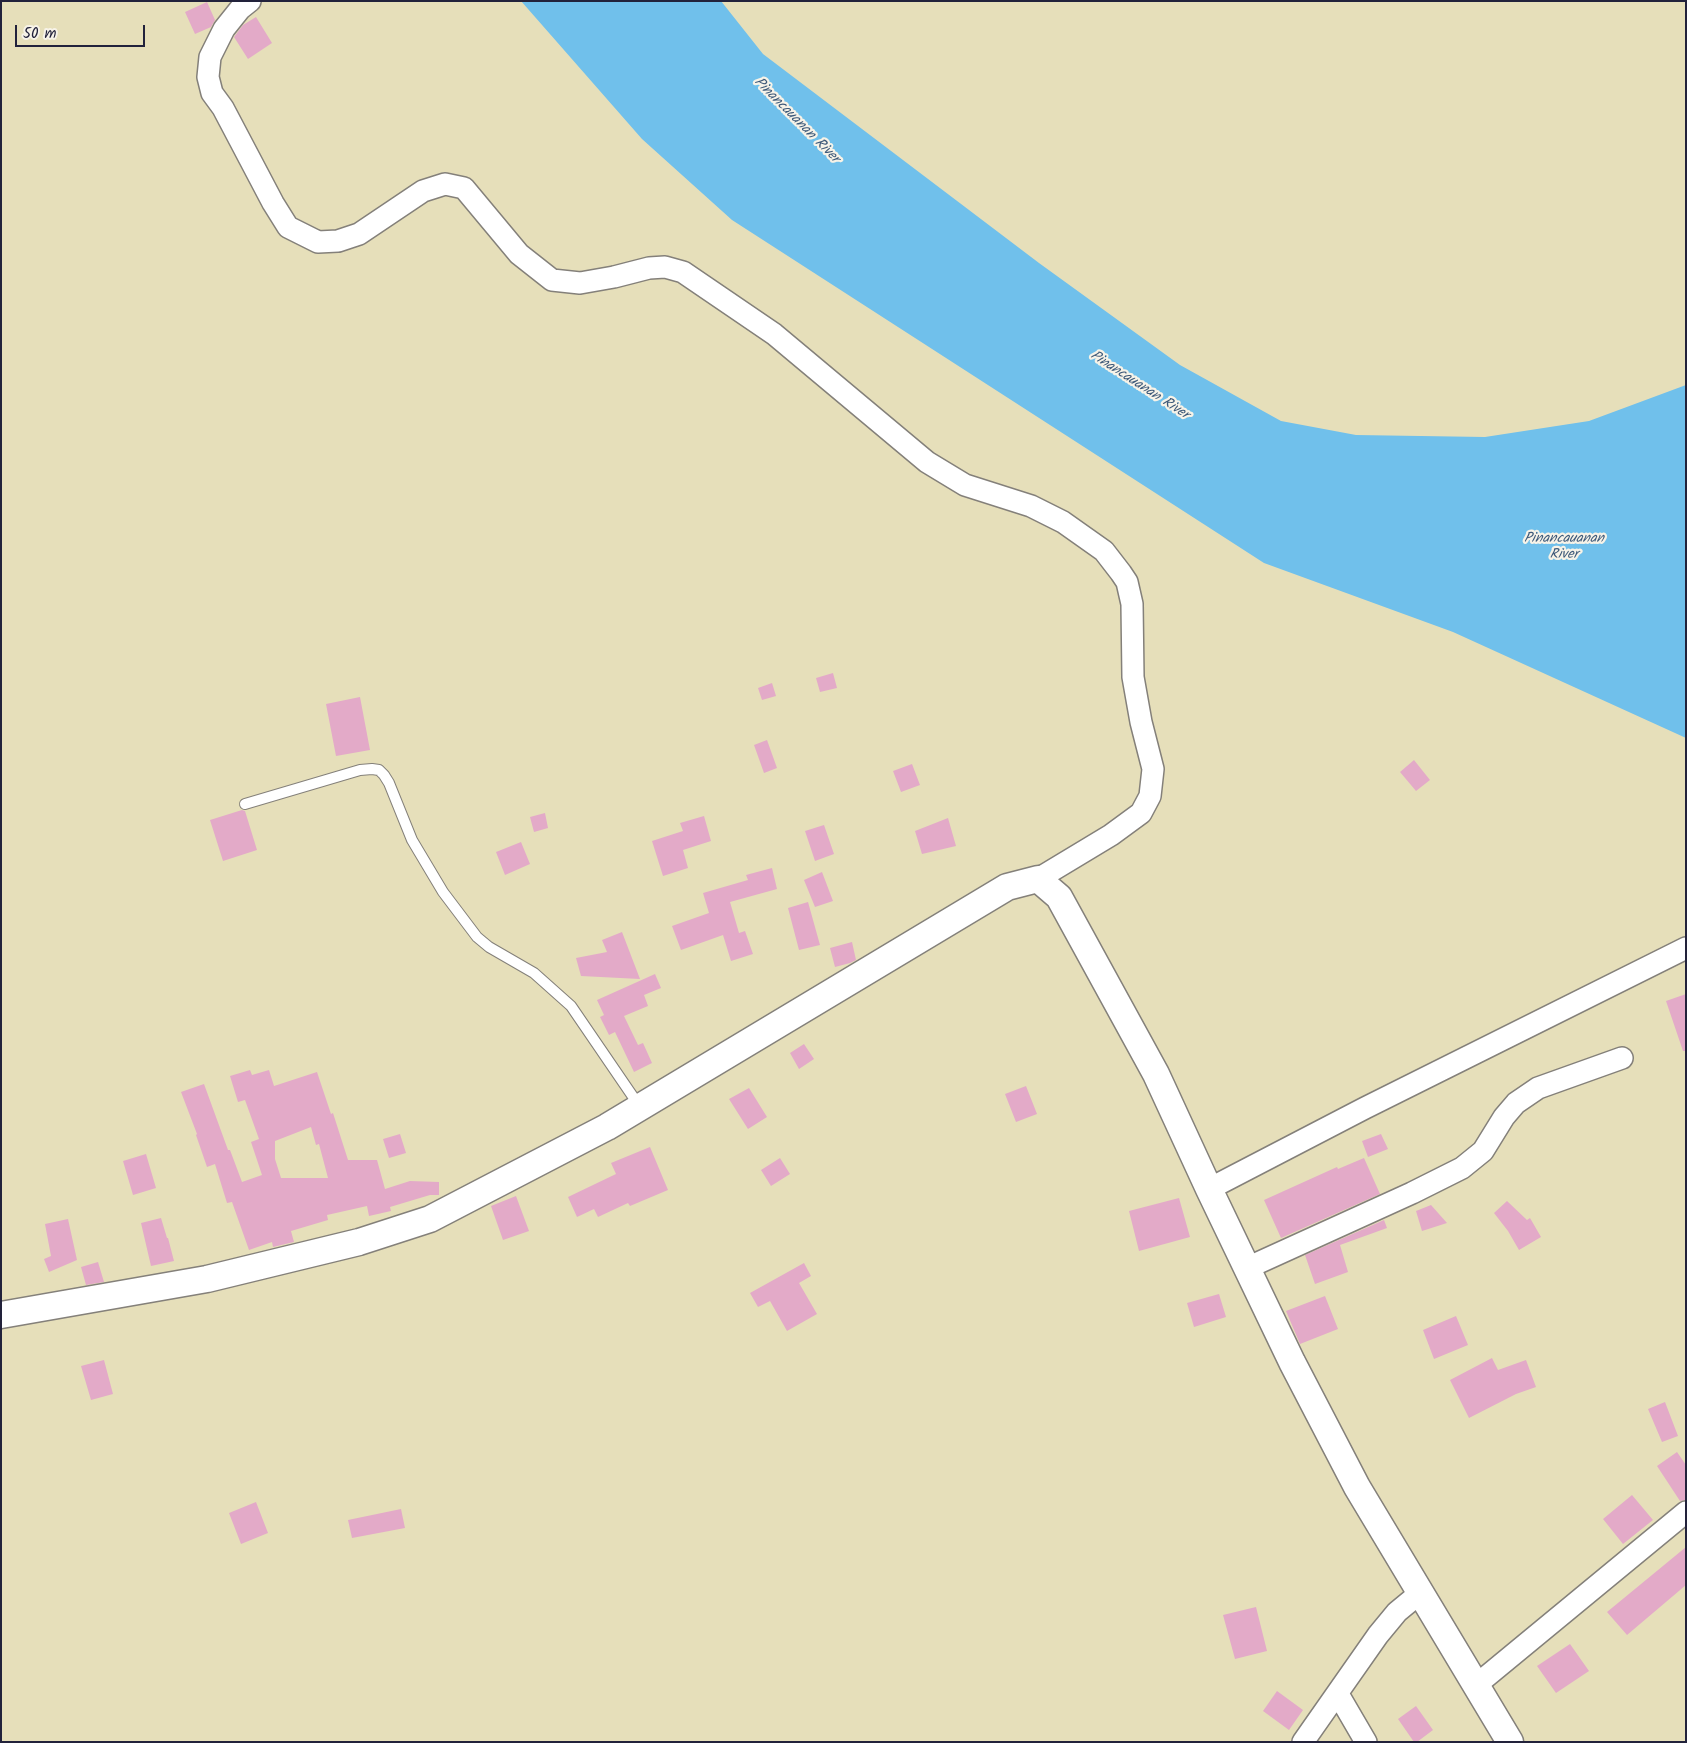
<!DOCTYPE html>
<html>
<head>
<meta charset="utf-8">
<style>
  body { margin:0 }
  #map { position:relative; width:1687px; height:1743px; overflow:hidden; background:#e6dfba; font-family:Kalam,sans-serif }
  canvas { display:block }
  .frame { position:absolute; inset:0; border:2px solid #22223b; pointer-events:none }
  .scale { position:absolute; left:15px; top:25px; width:130px; height:22px; box-sizing:border-box; border:2px solid #22223b; border-top:0; padding-left:6px; font-size:15px; line-height:18px; white-space:nowrap; color:#22223b; -webkit-text-stroke:4px #f7f3e8; paint-order:stroke }
</style>
</head>
<body>
<div id="map">
<canvas width="1687" height="1743"></canvas>
<div class="frame"></div>
<div class="scale">50 m</div>
</div>
<script>
const ctx = document.querySelector('canvas').getContext('2d');
ctx.lineJoin = 'round';
function fill(path, color) {
  ctx.fillStyle = color;
  ctx.fill(path, 'evenodd');
}
function toPath(rows) {
  const path = new Path2D();
  for (const r of rows) {
    path.moveTo(r[0], r[1]);
    for (let i = 2; i < r.length; i += 2) path.lineTo(r[i], r[i + 1]);
  }
  return path;
}
function stroke(path, color, width, dash) {
  ctx.strokeStyle = color;
  ctx.lineWidth = width;
  ctx.lineCap = dash ? 'butt' : 'round';
  ctx.setLineDash(dash || []);
  ctx.stroke(path);
}
function drawText(font, color, halo, rows, align = 'center') {
  ctx.font = font + ' Kalam,sans-serif';
  ctx.lineWidth = 4.5;
  ctx.setLineDash([]);
  ctx.textBaseline = 'middle';
  ctx.strokeStyle = halo;
  ctx.fillStyle = color;
  for (const [text, x, y, turn = 0] of rows) {
    ctx.save();
    ctx.translate(x, y);
    ctx.rotate((+turn || 0) * Math.PI / 180);
    ctx.textAlign = isNaN(turn) ? turn : align;
    if (halo) ctx.strokeText(text, 0, 0);
    ctx.fillText(text, 0, 0);
    ctx.restore();
  }
}
fill(toPath([
  [521,1,721,1,763,54,1039,263,1180,365,1281,421,1356,435,1485,437,1589,421,1686,385,1686,738,1453,632,1264,563,732,220,642,139]
]), '#70c0eb');
fill(toPath([
  [207,2,215,20,211,27,195,34,185,12],
  [256,17,272,43,248,59,234,37,243,25],
  [833,673,837,688,820,692,816,678],
  [772,683,776,696,762,700,758,688],
  [360,697,370,750,336,756,326,704],
  [767,740,777,768,764,773,754,745],
  [1414,760,1430,780,1416,791,1400,772],
  [912,764,920,785,901,792,893,771],
  [242,810,245,811,257,850,223,861,210,820],
  [545,813,548,828,534,832,530,817],
  [704,816,711,841,683,850,688,868,663,876,652,841,683,831,680,823],
  [948,818,956,846,922,854,915,831],
  [824,825,834,854,815,861,805,831],
  [521,842,530,864,505,875,496,852],
  [772,868,777,889,730,902,739,933,745,931,753,954,731,961,723,935,681,950,672,926,709,913,703,893,748,880,746,875],
  [822,872,833,901,815,907,804,880],
  [808,902,820,945,799,950,788,908],
  [622,932,640,979,581,976,576,958,607,952,602,940],
  [852,942,856,960,850,963,835,967,830,948],
  [655,974,661,988,644,995,648,1006,624,1016,638,1045,643,1043,652,1063,634,1072,615,1032,609,1035,600,1017,604,1015,597,1000],
  [1686,994,1686,1051,1683,1051,1666,1001],
  [804,1044,814,1059,799,1069,790,1053],
  [250,1070,252,1075,269,1070,274,1086,317,1072,331,1114,333,1113,348,1160,377,1160,385,1189,410,1181,439,1182,439,1195,430,1195,390,1207,391,1211,369,1216,367,1206,327,1215,328,1220,291,1231,294,1242,273,1247,272,1242,249,1250,232,1202,227,1203,215,1164,207,1167,196,1135,197,1134,181,1092,204,1084,228,1150,230,1150,242,1182,262,1175,251,1142,259,1139,245,1100,238,1102,230,1076],
  [311,1127,316,1145,319,1144,328,1178,281,1178,275,1159,275,1141],
  [1026,1086,1037,1114,1016,1122,1005,1094],
  [749,1088,767,1117,748,1129,729,1099],
  [400,1134,406,1153,389,1158,383,1139],
  [1381,1134,1388,1149,1368,1157,1362,1141],
  [650,1147,668,1190,630,1206,628,1203,598,1217,594,1209,577,1217,568,1197,616,1174,611,1163],
  [146,1154,156,1188,133,1195,123,1161],
  [780,1158,790,1174,771,1186,761,1170],
  [1364,1158,1380,1194,1281,1238,1264,1200,1337,1167,1338,1169],
  [516,1196,529,1231,503,1240,491,1206],
  [1179,1198,1190,1237,1139,1251,1129,1211],
  [1507,1201,1527,1220,1530,1218,1541,1237,1519,1250,1508,1231,1494,1213],
  [1431,1205,1447,1223,1422,1231,1416,1211],
  [161,1218,167,1238,168,1238,174,1261,151,1266,141,1223],
  [68,1219,77,1260,49,1272,44,1259,51,1256,45,1224],
  [1384,1220,1387,1228,1340,1245,1348,1272,1315,1284,1305,1255],
  [98,1262,104,1282,86,1285,81,1267],
  [804,1263,811,1276,799,1283,817,1314,787,1331,770,1301,758,1307,750,1293],
  [1219,1294,1226,1317,1194,1327,1187,1303],
  [1325,1296,1338,1329,1300,1344,1286,1311],
  [1456,1316,1468,1345,1434,1359,1423,1330],
  [1492,1358,1498,1370,1526,1360,1536,1387,1516,1394,1469,1418,1450,1380],
  [104,1360,113,1394,91,1400,81,1366],
  [1665,1402,1678,1436,1662,1442,1648,1409],
  [1677,1452,1686,1465,1686,1500,1680,1501,1657,1466],
  [1632,1495,1653,1520,1623,1544,1603,1519],
  [256,1502,268,1533,241,1544,229,1513],
  [401,1509,405,1528,352,1538,348,1520],
  [1686,1547,1686,1585,1627,1635,1607,1612],
  [1256,1607,1267,1651,1235,1659,1223,1615],
  [1570,1644,1589,1671,1556,1693,1537,1666],
  [1277,1691,1303,1710,1289,1730,1263,1711],
  [1416,1706,1433,1730,1417,1742,1414,1742,1398,1719]
]), '#e3aac8');
const service = toPath([
  [245,804,360,770,372,769,379,770,384,775,389,783,412,840,443,892,477,937,489,947,534,973,571,1006,640,1107]
]);
const minor = toPath([
  [250,1,240,9,224,29,210,57,208,77,212,93,223,108,273,203,288,227,318,242,338,241,359,234,423,191,445,184,464,188,519,254,552,280,580,283,614,277,649,268,665,267,683,272,774,334,927,462,965,485,1031,506,1063,522,1104,551,1121,573,1127,582,1132,604,1133,677,1141,722,1153,769,1150,796,1141,813,1111,835,1038,879],
  [1209,1189,1365,1108,1686,948],
  [1247,1268,1412,1193,1462,1168,1483,1151,1504,1117,1516,1103,1538,1088,1622,1058],
  [1475,1686,1686,1512],
  [1338,1694,1366,1742],
  [1303,1742,1378,1635,1397,1612,1420,1593]
]);
const tertiary = toPath([
  [1,1315,207,1279,359,1242,430,1219,607,1127,1007,887,1038,879,1059,897,1156,1074,1209,1189,1292,1362,1357,1487,1510,1742]
]);
stroke(service, '#84807a', 12);
stroke(minor, '#84807a', 24);
stroke(tertiary, '#84807a', 29);
stroke(service, '#fff', 10);
stroke(minor, '#fff', 21);
stroke(tertiary, '#fff', 26);
drawText('italic 14px', '#3d5979', '#f7f3e8', [
  ["Pinancauanan River",796,121,45],
  ["Pinancauanan River",1139,386,33],
  ["Pinancauanan",1564,540],
  ["River",1564,556]
]);
</script>
</body>
</html>
